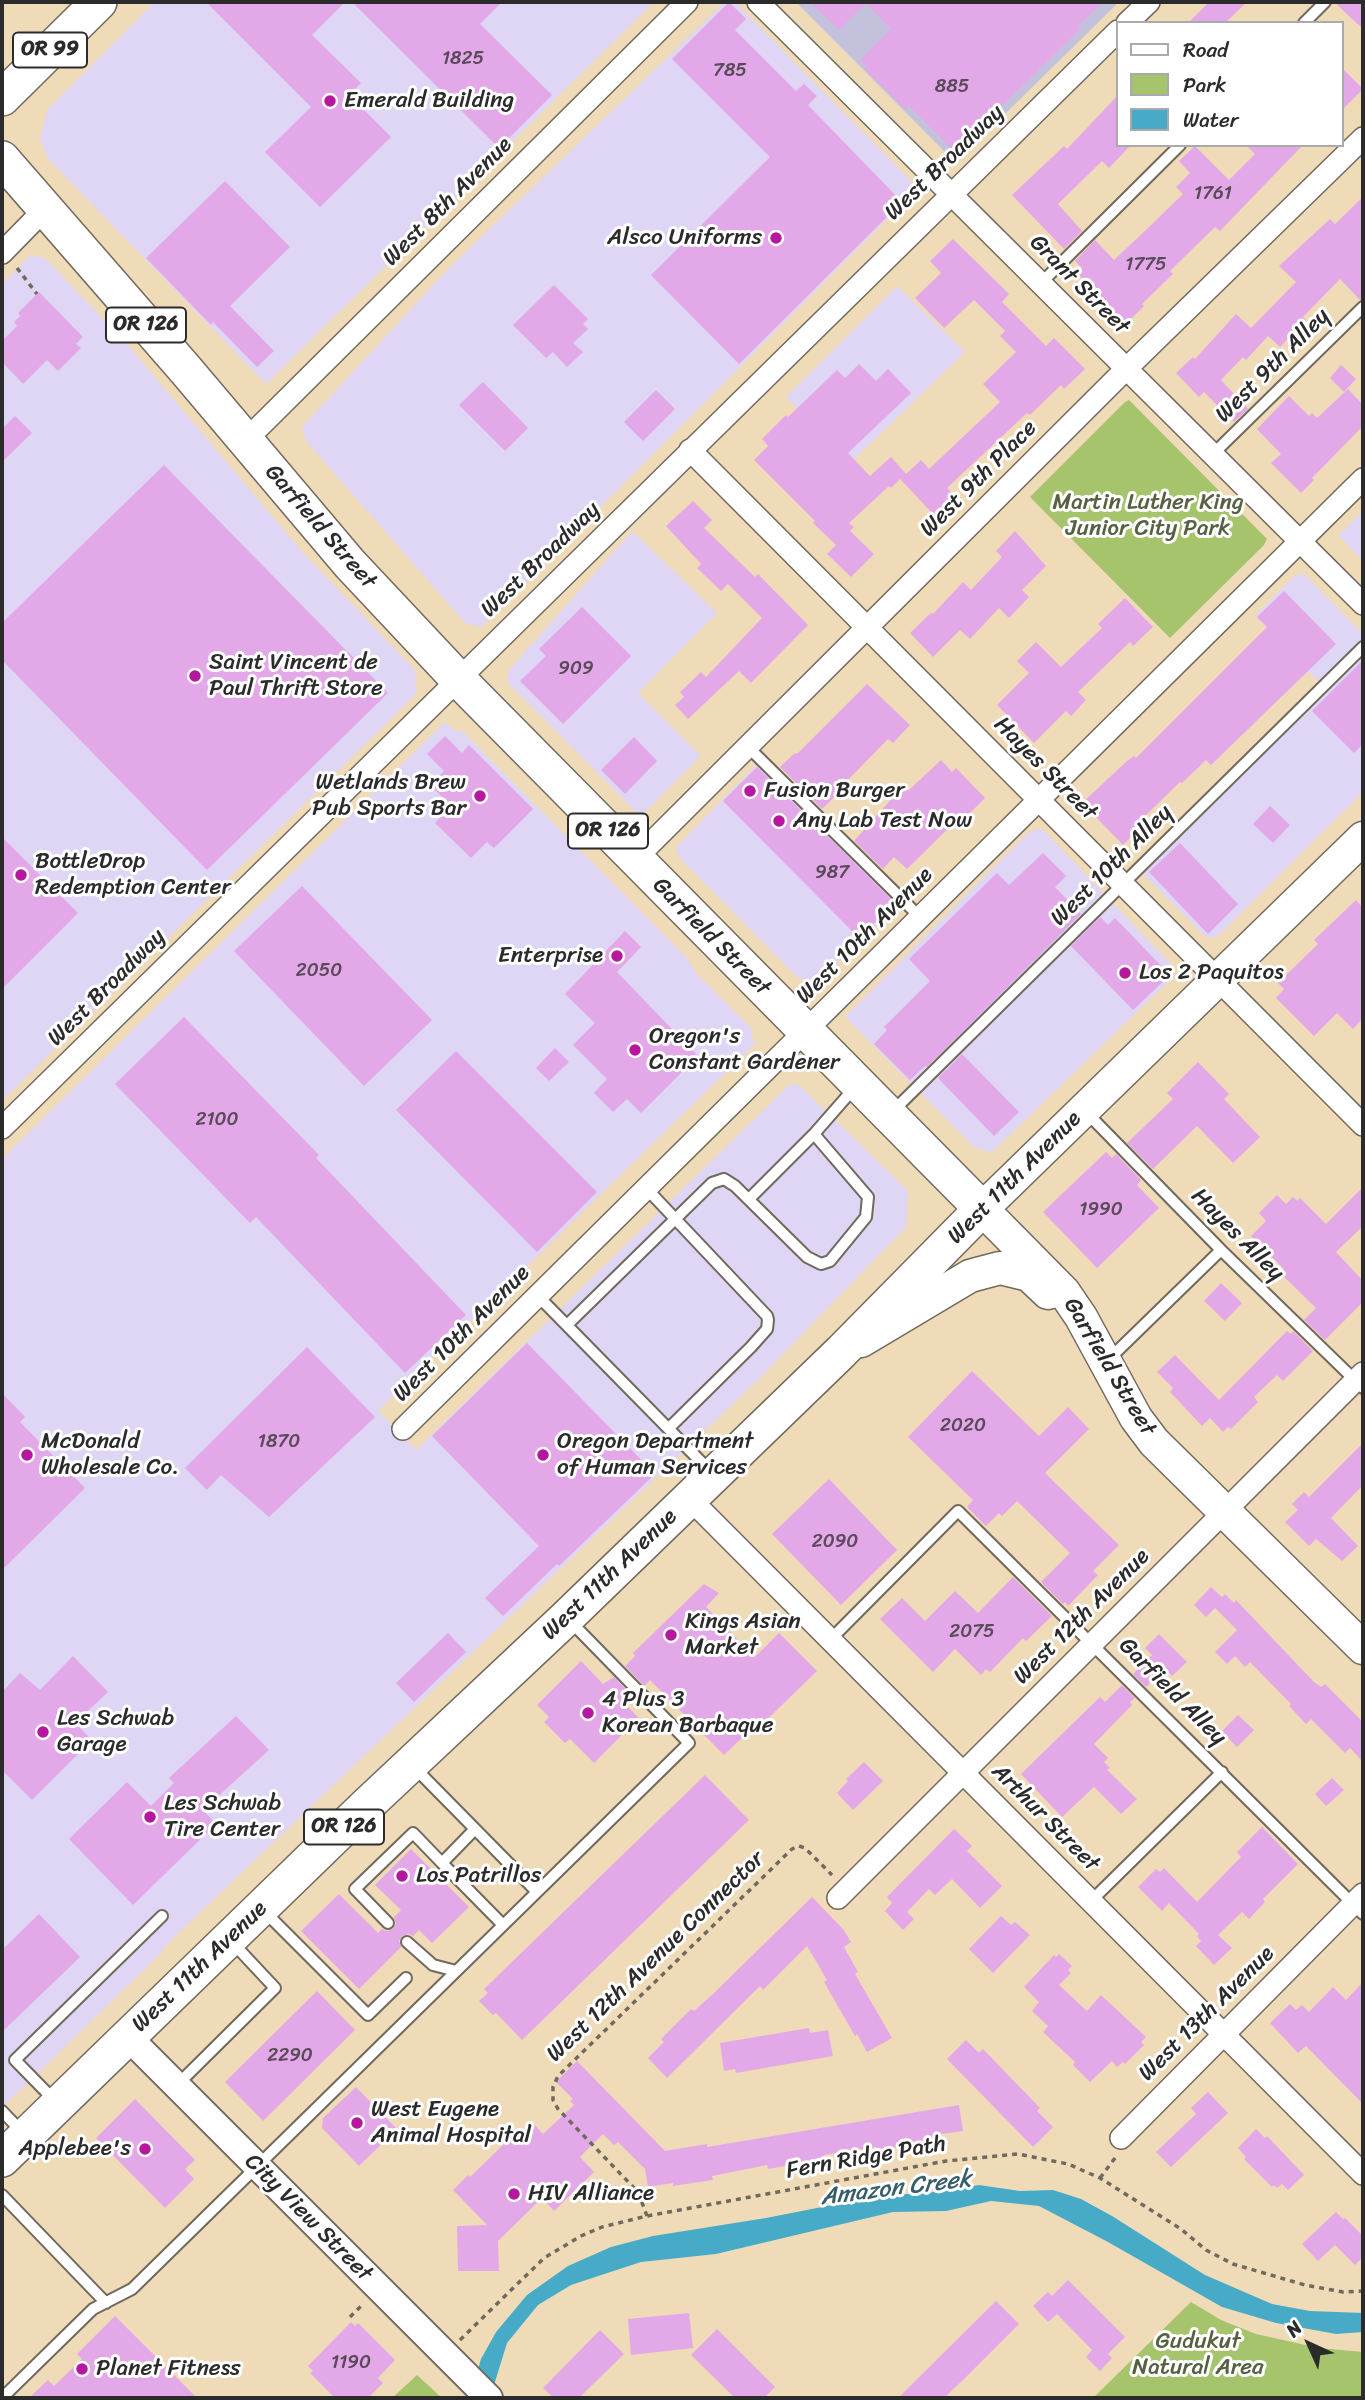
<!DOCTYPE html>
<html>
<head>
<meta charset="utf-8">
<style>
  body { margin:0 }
  #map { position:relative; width:1365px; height:2400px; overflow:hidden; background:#f0dbb9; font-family:Sriracha,sans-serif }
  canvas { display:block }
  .frame { position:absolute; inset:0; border:4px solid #2b2b2b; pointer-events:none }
  .legend { position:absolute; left:1116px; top:21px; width:228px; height:126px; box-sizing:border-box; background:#fff; border:2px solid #aaa; margin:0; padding:9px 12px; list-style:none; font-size:21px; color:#2b2b2b }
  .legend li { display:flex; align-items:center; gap:14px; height:35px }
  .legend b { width:35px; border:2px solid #aaa }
  .north { position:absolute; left:1274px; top:2309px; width:70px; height:70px; -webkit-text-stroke:5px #fff; paint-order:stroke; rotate:315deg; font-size:19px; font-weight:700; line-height:28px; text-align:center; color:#2b2b2b }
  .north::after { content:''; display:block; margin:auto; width:24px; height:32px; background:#2b2b2b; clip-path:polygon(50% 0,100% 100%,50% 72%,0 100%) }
</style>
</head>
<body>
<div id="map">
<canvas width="1365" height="2400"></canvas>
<div class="frame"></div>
<ul class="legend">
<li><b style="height:9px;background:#fff"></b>Road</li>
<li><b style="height:19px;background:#a5c46c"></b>Park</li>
<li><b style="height:19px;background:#47abc7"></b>Water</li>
</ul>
<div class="north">N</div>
</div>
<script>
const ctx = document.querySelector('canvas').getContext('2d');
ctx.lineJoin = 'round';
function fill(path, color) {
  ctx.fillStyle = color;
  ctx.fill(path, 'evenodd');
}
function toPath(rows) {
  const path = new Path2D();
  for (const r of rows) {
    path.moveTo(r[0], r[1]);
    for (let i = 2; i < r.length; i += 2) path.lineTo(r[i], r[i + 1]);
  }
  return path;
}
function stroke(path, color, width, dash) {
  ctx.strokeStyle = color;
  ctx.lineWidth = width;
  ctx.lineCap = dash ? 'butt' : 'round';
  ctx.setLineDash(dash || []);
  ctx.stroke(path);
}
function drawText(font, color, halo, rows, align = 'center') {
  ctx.font = font + ' Sriracha,sans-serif';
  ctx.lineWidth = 6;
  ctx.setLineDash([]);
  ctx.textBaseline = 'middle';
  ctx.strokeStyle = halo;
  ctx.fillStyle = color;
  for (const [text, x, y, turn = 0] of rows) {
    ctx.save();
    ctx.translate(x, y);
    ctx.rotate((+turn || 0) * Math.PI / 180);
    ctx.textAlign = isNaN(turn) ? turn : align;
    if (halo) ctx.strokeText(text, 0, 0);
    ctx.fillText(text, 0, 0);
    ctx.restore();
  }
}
fill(toPath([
  [155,2,654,2,266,384,48,159,40,139,47,110],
  [725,2,735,2,918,188,481,627,465,623,306,441,302,427,449,268],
  [31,255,45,258,125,342,304,554,415,670,416,694,2,1101,2,284],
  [897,286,965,352,849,464,786,397],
  [1363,511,1363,561,1338,535],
  [632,531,717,613,638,693,701,756,643,814,639,815,508,683,508,671],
  [1304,574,1363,634,1363,638,1319,682,1255,616,1295,575],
  [1363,655,1363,792,1219,935,1212,938,1206,937,1142,873],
  [445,722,455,731,462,731,688,959,694,971,752,1029,752,1039,756,1043,378,1411,416,1450,789,1085,799,1085,908,1191,906,1227,757,1381,168,1943,157,1957,2,2108,2,1159],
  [765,756,906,897,817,982,798,978,677,855,677,846],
  [1040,829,1046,833,1172,965,1175,975,992,1152,975,1148,845,1017,1030,831]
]), '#dfd5f5');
fill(toPath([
  [796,2,1119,2,961,157,957,158,947,154]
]), '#c3c1db');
fill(toPath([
  [1129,400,1267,539,1264,545,1170,638,1030,497,1125,402],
  [1191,2302,1221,2320,1256,2334,1319,2348,1363,2352,1363,2398,1093,2398],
  [417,2375,442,2398,392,2398]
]), '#a5c46c');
fill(toPath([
  [979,2185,1020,2191,1053,2190,1081,2199,1112,2216,1205,2275,1272,2304,1310,2311,1363,2313,1363,2332,1336,2334,1276,2323,1222,2307,1108,2242,1039,2206,991,2201,946,2211,893,2212,716,2254,641,2262,571,2285,538,2305,507,2343,490,2398,470,2398,481,2359,496,2332,527,2295,568,2266,611,2247,653,2236,766,2218,878,2196,936,2192]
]), '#47abc7');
fill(toPath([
  [206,2,345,2,312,35,361,83,349,95,391,137,320,207,265,152,311,107],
  [352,2,502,2,480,24,552,95,499,148],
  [729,2,746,19,735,30,796,91,804,84,817,96,808,105,902,202,739,364,651,275,770,157,672,59],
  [810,2,1103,2,1078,26,1081,28,955,152,909,106,905,109,865,69,867,67,860,60,891,29,866,3,839,30],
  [1209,2,1247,2,1225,23,1188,23],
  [1334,2,1363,2,1363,29],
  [1342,68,1363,89,1342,110],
  [1118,95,1118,145,1131,145,1109,168,1102,161,1058,204,1082,231,1064,249,1012,195,1064,146,1067,149],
  [1246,145,1303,145,1220,231,1215,227,1170,271,1173,274,1142,304,1144,306,1126,324,1076,272,1082,268,1075,261,1095,240,1114,260,1148,228,1183,194,1176,187,1190,173,1179,161,1195,146,1229,180,1255,154],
  [225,181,290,247,230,306,274,351,257,367,213,322,211,325,146,258],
  [1363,197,1363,299,1360,300,1340,279,1303,317,1306,320,1280,347,1268,336,1246,360,1243,357,1221,380,1248,409,1234,422,1204,392,1199,397,1176,373,1193,357,1195,359,1236,314,1251,328,1296,282,1279,266,1330,219,1335,224],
  [953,239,1009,294,1002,302,1046,346,1054,338,1085,369,1064,389,1061,385,1030,415,1027,413,947,488,955,496,934,515,900,479,891,488,889,486,849,523,854,527,850,531,874,554,851,577,827,554,836,545,813,523,815,521,754,460,768,446,762,439,786,415,788,417,837,370,845,378,859,364,876,381,888,369,911,393,848,453,870,476,891,457,906,474,921,460,929,469,1000,402,983,384,1016,352,1000,336,1005,331,974,300,944,328,915,298,941,273,930,261],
  [554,285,588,319,583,324,588,329,573,343,583,352,567,367,553,352,546,358,513,325],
  [39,292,83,337,76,344,81,348,58,371,47,360,23,384,2,362,2,341,17,326,14,322,20,316,18,313],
  [1341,365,1356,379,1344,392,1330,378],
  [483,382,528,428,505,451,459,405],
  [1348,389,1363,405,1363,426,1312,478,1314,480,1301,493,1271,463,1281,454,1257,429,1289,396,1309,416,1312,413,1317,418],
  [656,390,675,409,643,441,624,422],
  [15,416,32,433,2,462,2,429],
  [164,465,388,693,207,870,2,660,2,623],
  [693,501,712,520,704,528,755,577,758,574,808,625,751,683,739,671,688,719,675,705,684,697,680,692,701,672,706,677,762,618,728,584,721,591,697,568,701,564,666,526],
  [1015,531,1046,566,1022,590,1029,597,1009,618,999,608,970,639,960,630,933,657,910,633,931,613,933,614,963,582,971,590,1002,557,996,551],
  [1284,591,1336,644,1211,765,1206,760,1182,783,1180,782,1140,821,1144,824,1123,845,1082,803,1127,761,1134,756,1136,758,1267,627,1257,617],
  [1125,598,1153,627,1133,646,1130,642,1078,692,1086,700,1071,716,1066,711,1034,743,997,705,1029,673,1017,661,1036,642,1061,667,1102,628,1098,624],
  [582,607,631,656,563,724,520,681,546,656,539,649],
  [1363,660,1363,744,1354,753,1312,711],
  [867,684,910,725,893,743,888,739,848,780,850,782,822,809,780,767,795,753,797,754],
  [445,736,462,753,469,745,533,809,494,848,487,842,471,858,435,823,451,806,430,785,444,771,427,754],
  [634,737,657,761,625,794,601,770],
  [941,760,952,772,956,768,985,798,964,819,961,816,907,869,894,857,883,869,854,841,904,785,909,790],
  [757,767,895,903,859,938,723,801],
  [1270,806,1290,825,1273,843,1253,824],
  [2,837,78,913,2,989],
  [1180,843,1238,904,1208,934,1149,872],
  [1043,853,1066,876,1055,887,1081,914,927,1067,925,1066,910,1080,874,1044,887,1030,884,1027,930,981,909,959,997,873,1009,885],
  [302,886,432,1020,364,1086,234,951],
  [1356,900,1363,908,1363,1018,1353,1029,1337,1013,1314,1036,1276,998,1284,989,1278,983,1318,944,1314,940],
  [1100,917,1108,925,1115,918,1170,975,1133,1010,1071,946],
  [625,931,641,947,617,972,698,1056,641,1113,627,1099,613,1112,594,1093,607,1079,573,1045,595,1023,565,994],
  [184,1017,319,1155,316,1158,466,1315,405,1373,256,1217,250,1223,115,1084],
  [555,1048,569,1062,549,1081,536,1068],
  [456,1051,597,1192,537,1252,396,1110],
  [962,1054,1019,1112,994,1136,938,1078],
  [1198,1062,1229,1094,1224,1099,1260,1137,1233,1163,1197,1126,1153,1169,1127,1143,1173,1099,1167,1093],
  [1106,1152,1112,1158,1116,1154,1141,1180,1137,1185,1159,1208,1097,1268,1043,1212],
  [1363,1187,1363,1226,1336,1252,1363,1281,1363,1302,1325,1340,1304,1320,1316,1308,1280,1273,1284,1269,1251,1236,1266,1221,1259,1213,1277,1195,1286,1204,1293,1197,1297,1201,1300,1198,1326,1224],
  [1221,1283,1242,1303,1225,1321,1204,1301],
  [1287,1331,1291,1334,1293,1331,1313,1351,1283,1381,1277,1375,1254,1397,1258,1402,1231,1429,1228,1427,1223,1432,1210,1418,1202,1426,1170,1392,1173,1388,1157,1372,1175,1355,1219,1400],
  [527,1343,655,1474,559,1566,557,1564,503,1616,485,1598,539,1546,432,1436],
  [307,1347,375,1417,269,1517,221,1475,207,1490,185,1468],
  [972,1371,1039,1436,1068,1407,1089,1429,1045,1473,1119,1545,1093,1571,1098,1575,1068,1606,1065,1602,1063,1604,1041,1582,1070,1553,1017,1501,1002,1516,999,1513,986,1526,967,1507,973,1500,908,1437],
  [2,1393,25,1417,20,1422,85,1488,2,1570],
  [1363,1443,1363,1485,1331,1518,1358,1546,1342,1561,1316,1539,1309,1546,1285,1522,1298,1510,1292,1504,1304,1492,1309,1497],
  [829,1479,897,1550,841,1605,772,1534],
  [1013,1577,1052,1616,1026,1641,1023,1638,990,1672,986,1669,981,1675,955,1649,933,1672,880,1619,902,1598,925,1621,955,1591,978,1613],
  [704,1584,719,1593,706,1607,755,1657,779,1633,817,1671,752,1734,749,1731,724,1755,650,1680,644,1686,625,1666,635,1656,633,1653],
  [1211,1587,1222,1597,1225,1594,1234,1603,1236,1600,1314,1682,1321,1687,1325,1684,1363,1722,1363,1762,1350,1748,1345,1753,1311,1719,1306,1724,1289,1706,1291,1704,1250,1662,1245,1667,1235,1656,1227,1664,1215,1652,1237,1630,1215,1608,1206,1617,1194,1605],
  [448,1633,466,1652,414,1702,396,1683],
  [1159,1634,1187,1662,1172,1676,1165,1669,1146,1687,1133,1674,1152,1655,1145,1648],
  [73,1656,108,1692,75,1723,92,1740,32,1800,2,1770,2,1692,20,1673,40,1690],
  [581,1661,603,1684,614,1677,633,1697,625,1704,639,1718,594,1763,570,1739,565,1743,544,1722,549,1717,537,1705],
  [1122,1685,1135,1698,1130,1702,1132,1705,1094,1744,1108,1758,1104,1762,1110,1768,1107,1770,1137,1799,1121,1814,1094,1787,1062,1817,1021,1774,1100,1697,1105,1702],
  [1238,1715,1254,1730,1237,1747,1222,1731],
  [236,1716,269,1750,203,1810,216,1824,133,1905,69,1839,127,1782,151,1806,174,1783,169,1778],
  [864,1762,883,1781,853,1810,837,1793,848,1781,846,1779],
  [705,1775,749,1820,522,2040,496,2013,493,2015,479,2001,488,1993,484,1989],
  [1332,1778,1344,1790,1326,1806,1315,1794],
  [1262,1827,1298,1864,1263,1899,1265,1902,1249,1919,1242,1912,1218,1935,1232,1948,1214,1965,1196,1946,1201,1941,1197,1936,1199,1934,1169,1903,1162,1911,1138,1887,1156,1869,1160,1872,1164,1868,1197,1902,1241,1857,1237,1852],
  [954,1829,972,1846,967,1851,1002,1886,980,1908,952,1879,935,1895,929,1889,907,1912,914,1919,903,1930,885,1911,892,1903,887,1897],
  [411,1849,469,1907,432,1943,419,1930,413,1936,408,1934,402,1936,399,1941,401,1947,359,1989,301,1931,339,1894,378,1933,382,1929,387,1931,393,1929,396,1924,394,1917,401,1910,375,1885],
  [812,1897,843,1929,851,1942,844,1947,858,1972,855,1974,892,2038,867,2052,857,2034,855,2036,824,1982,827,1980,807,1946,763,1990,760,1986,667,2078,648,2058,664,2042,661,2039,691,2009,694,2011,713,1994],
  [39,1914,80,1957,2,2032,2,1950],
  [1001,1916,1011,1925,1015,1922,1030,1935,993,1973,969,1949],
  [1059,1954,1072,1966,1068,1970,1071,1973,1059,1985,1087,2011,1101,1995,1146,2037,1141,2042,1144,2045,1125,2064,1123,2062,1117,2067,1112,2061,1090,2082,1073,2065,1075,2062,1043,2032,1048,2026,1032,2011,1039,2002,1024,1987,1054,1955,1056,1957],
  [1363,1982,1363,2104,1306,2046,1298,2053,1270,2023,1290,2004,1296,2010,1302,2005,1309,2012,1333,1987,1346,2000],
  [317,1991,355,2030,263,2121,225,2082],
  [809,2028,810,2033,828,2030,833,2056,736,2073,735,2069,724,2071,720,2043],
  [966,2040,979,2053,983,2049,1040,2108,1037,2111,1053,2127,1033,2147,947,2059],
  [577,2061,665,2151,707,2144,707,2147,959,2105,963,2131,934,2135,935,2141,877,2150,876,2147,824,2155,825,2159,768,2169,767,2165,712,2176,713,2180,673,2186,673,2183,648,2187,645,2169,618,2142,614,2145,603,2134,580,2157,594,2172,554,2211,542,2198,498,2241,499,2271,458,2271,457,2226,487,2225,453,2190,468,2175,470,2177,510,2138,514,2142,533,2123,543,2134,574,2105,570,2101,573,2099,556,2082],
  [356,2087,397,2129,359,2166,322,2128,323,2118],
  [1208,2092,1228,2113,1171,2167,1156,2152,1196,2114,1191,2108],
  [135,2099,195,2160,185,2169,194,2179,165,2208,96,2138],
  [1256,2129,1265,2138,1267,2136,1304,2175,1288,2190,1282,2184,1277,2188,1274,2185,1272,2187,1244,2159,1246,2157,1238,2148],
  [1336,2212,1343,2219,1345,2218,1363,2236,1363,2257,1355,2265,1335,2245,1318,2261,1302,2244],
  [1068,2280,1125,2337,1108,2354,1112,2358,1100,2371,1086,2357,1092,2350,1057,2314,1048,2322,1033,2306,1048,2292,1052,2296],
  [996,2301,1019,2324,963,2380,944,2398,898,2398],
  [689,2313,693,2348,631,2355,628,2319],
  [115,2316,197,2398,29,2398,48,2380,54,2386,82,2359,77,2354],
  [351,2322,355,2326,358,2323,395,2360,378,2378,383,2383,368,2398,335,2398,310,2373,313,2371,308,2366],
  [717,2329,775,2387,764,2398,735,2398,691,2355],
  [600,2330,624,2354,579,2398,554,2398,543,2388]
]), '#e3a8e7');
const service = toPath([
  [1304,23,1325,2],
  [1041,283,1180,145],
  [1212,455,1363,307],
  [748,747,921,918],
  [1086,1112,1221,1250,1363,1388],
  [891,1113,1363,647],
  [814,1134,856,1086],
  [646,1188,767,1316,768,1320,767,1329,751,1347,669,1428],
  [538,1296,710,1471],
  [567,1325,712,1183,724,1179,735,1186,807,1257,821,1264,830,1261,866,1217,868,1197,814,1134,749,1199],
  [1107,1361,1221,1250],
  [830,1640,958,1511,1363,1914],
  [413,1766,537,1892],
  [475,1829,442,1863,503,1925],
  [1091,1901,1222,1772],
  [265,1912,368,2015,406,1978],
  [388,1923,355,1889,413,1833,442,1863],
  [407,1942,433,1965,456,1971],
  [176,2086,275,1988,231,1941],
  [56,2102,15,2060,162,1916],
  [2,2111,24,2134],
  [2,2195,106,2303],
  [2,2398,93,2309,132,2289,689,1743,571,1622]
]);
const minor = toPath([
  [758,2,1363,604],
  [1127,23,1149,2],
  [2,253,44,210],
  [246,440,687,2],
  [690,450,1363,1125],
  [635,859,1126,369,1363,138],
  [2,1128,1118,31],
  [403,1429,1363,479],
  [689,1498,1363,2174],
  [838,1898,1363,1373],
  [1121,2138,1363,1894]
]);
const tertiary = toPath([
  [128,2037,489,2398]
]);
const secondary = toPath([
  [1363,838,982,1209,1064,1292,1081,1317,1136,1418,1154,1442,1363,1648],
  [861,1341,970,1276,981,1273,1000,1268,1029,1275,1048,1293]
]);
const primary = toPath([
  [2,98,99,2],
  [2,159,185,369,350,564,458,679,982,1209,841,1352,564,1620,366,1806,2,2159]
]);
stroke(service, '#70695d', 14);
stroke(minor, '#70695d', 24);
stroke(tertiary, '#70695d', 30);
stroke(secondary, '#70695d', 35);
stroke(primary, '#70695d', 38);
stroke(toPath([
  [17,268,37,294],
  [1100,2178,1115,2158],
  [647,2216,638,2192,558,2109,553,2100,553,2087,558,2076,792,1849,799,1846,805,1848,832,1875],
  [350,2317,361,2306],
  [460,2340,544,2258,581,2236,602,2227,647,2216,946,2161,1018,2154,1068,2164,1100,2178,1181,2229,1206,2250,1233,2264,1305,2285,1343,2292,1363,2291]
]), '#70695d', 3.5, [5, 5]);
stroke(service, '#fff', 10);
stroke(minor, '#fff', 21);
stroke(tertiary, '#fff', 26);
stroke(secondary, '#fff', 32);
stroke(primary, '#fff', 35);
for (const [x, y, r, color] of [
  [330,101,7,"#b5179e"],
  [776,238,7,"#b5179e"],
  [195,676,7,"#b5179e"],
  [750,791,7,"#b5179e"],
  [480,796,7,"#b5179e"],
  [779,821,7,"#b5179e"],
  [21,875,7,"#b5179e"],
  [617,956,7,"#b5179e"],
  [1125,973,7,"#b5179e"],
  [635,1050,7,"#b5179e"],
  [27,1455,7,"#b5179e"],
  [543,1455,7,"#b5179e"],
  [671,1635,7,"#b5179e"],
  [588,1713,7,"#b5179e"],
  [43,1732,7,"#b5179e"],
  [150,1817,7,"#b5179e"],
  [402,1876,7,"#b5179e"],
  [357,2123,7,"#b5179e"],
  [145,2149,7,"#b5179e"],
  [514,2194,7,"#b5179e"],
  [82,2369,7,"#b5179e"]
]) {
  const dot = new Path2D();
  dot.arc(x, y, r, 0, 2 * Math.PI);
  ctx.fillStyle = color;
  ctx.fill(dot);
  stroke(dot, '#fff', 2.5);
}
drawText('19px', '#594a5a', null, [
  ["1825",463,59],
  ["785",730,71],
  ["885",952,87],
  ["1761",1213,194],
  ["1775",1146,265],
  ["909",576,669],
  ["987",832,873],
  ["2050",319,971],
  ["2100",217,1120],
  ["1990",1101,1210],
  ["2020",963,1426],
  ["1870",279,1442],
  ["2090",835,1542],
  ["2075",972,1632],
  ["2290",290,2056],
  ["1190",351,2363]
]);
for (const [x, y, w] of [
  [50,50,74],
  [146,325,80],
  [608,831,80],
  [344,1827,80]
]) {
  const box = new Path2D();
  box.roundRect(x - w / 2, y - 17.5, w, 35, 5);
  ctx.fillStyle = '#fff';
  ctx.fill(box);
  stroke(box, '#2b2b2b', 2);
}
drawText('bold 21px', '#2b2b2b', null, [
  ["OR 99",50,50],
  ["OR 126",146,325],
  ["OR 126",608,831],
  ["OR 126",344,1827]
]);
drawText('23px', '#2b2b2b', '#fff', [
  ["Emerald Building",344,101],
  ["Alsco Uniforms",762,238,"right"],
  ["Saint Vincent de",209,663],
  ["Paul Thrift Store",209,689],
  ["Wetlands Brew",466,783,"right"],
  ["Pub Sports Bar",466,809,"right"],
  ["Fusion Burger",764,791],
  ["Any Lab Test Now",793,821],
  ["BottleDrop",35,862],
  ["Redemption Center",35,888],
  ["Enterprise",603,956,"right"],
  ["Los 2 Paquitos",1139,973],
  ["Oregon's",649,1037],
  ["Constant Gardener",649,1063],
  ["McDonald",41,1442],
  ["Wholesale Co.",41,1468],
  ["Oregon Department",557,1442],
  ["of Human Services",557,1468],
  ["Kings Asian",685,1622],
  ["Market",685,1648],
  ["4 Plus 3",602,1700],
  ["Korean Barbaque",602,1726],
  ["Les Schwab",57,1719],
  ["Garage",57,1745],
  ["Les Schwab",164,1804],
  ["Tire Center",164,1830],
  ["Los Patrillos",416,1876],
  ["West Eugene",371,2110],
  ["Animal Hospital",371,2136],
  ["Applebee's",131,2149,"right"],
  ["HIV Alliance",528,2194],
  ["Planet Fitness",96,2369]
], 'left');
drawText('23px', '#2b2b2b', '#fff', [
  ["West Broadway",945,163,-44],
  ["West 8th Avenue",448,202,-45],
  ["Grant Street",1079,285,45],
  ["West 9th Alley",1273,366,-45],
  ["West 9th Place",979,479,-45],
  ["Garfield Street",320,527,49],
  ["West Broadway",541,560,-44],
  ["Hayes Street",1045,769,45],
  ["West 10th Alley",1112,866,-45],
  ["West 10th Avenue",865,936,-45],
  ["Garfield Street",711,937,45],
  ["West Broadway",107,988,-45],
  ["West 11th Avenue",1015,1178,-45],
  ["Hayes Alley",1237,1235,45],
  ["West 10th Avenue",462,1334,-45],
  ["Garfield Street",1109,1367,59],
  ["West 11th Avenue",610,1575,-44],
  ["West 12th Avenue",1082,1617,-45],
  ["Garfield Alley",1172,1692,45],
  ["Arthur Street",1045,1818,45],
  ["West 12th Avenue Connector",656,1957,-44],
  ["West 11th Avenue",200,1967,-44],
  ["West 13th Avenue",1207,2014,-45],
  ["Fern Ridge Path",866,2158,-10],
  ["City View Street",308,2218,45]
]);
drawText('23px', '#566142', '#fff', [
  ["Martin Luther King",1148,503],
  ["Junior City Park",1148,529],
  ["Gudukut",1198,2342],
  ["Natural Area",1198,2368]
]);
drawText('italic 24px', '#365e69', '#fff', [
  ["Amazon Creek",896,2189,-7]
]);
</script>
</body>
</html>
